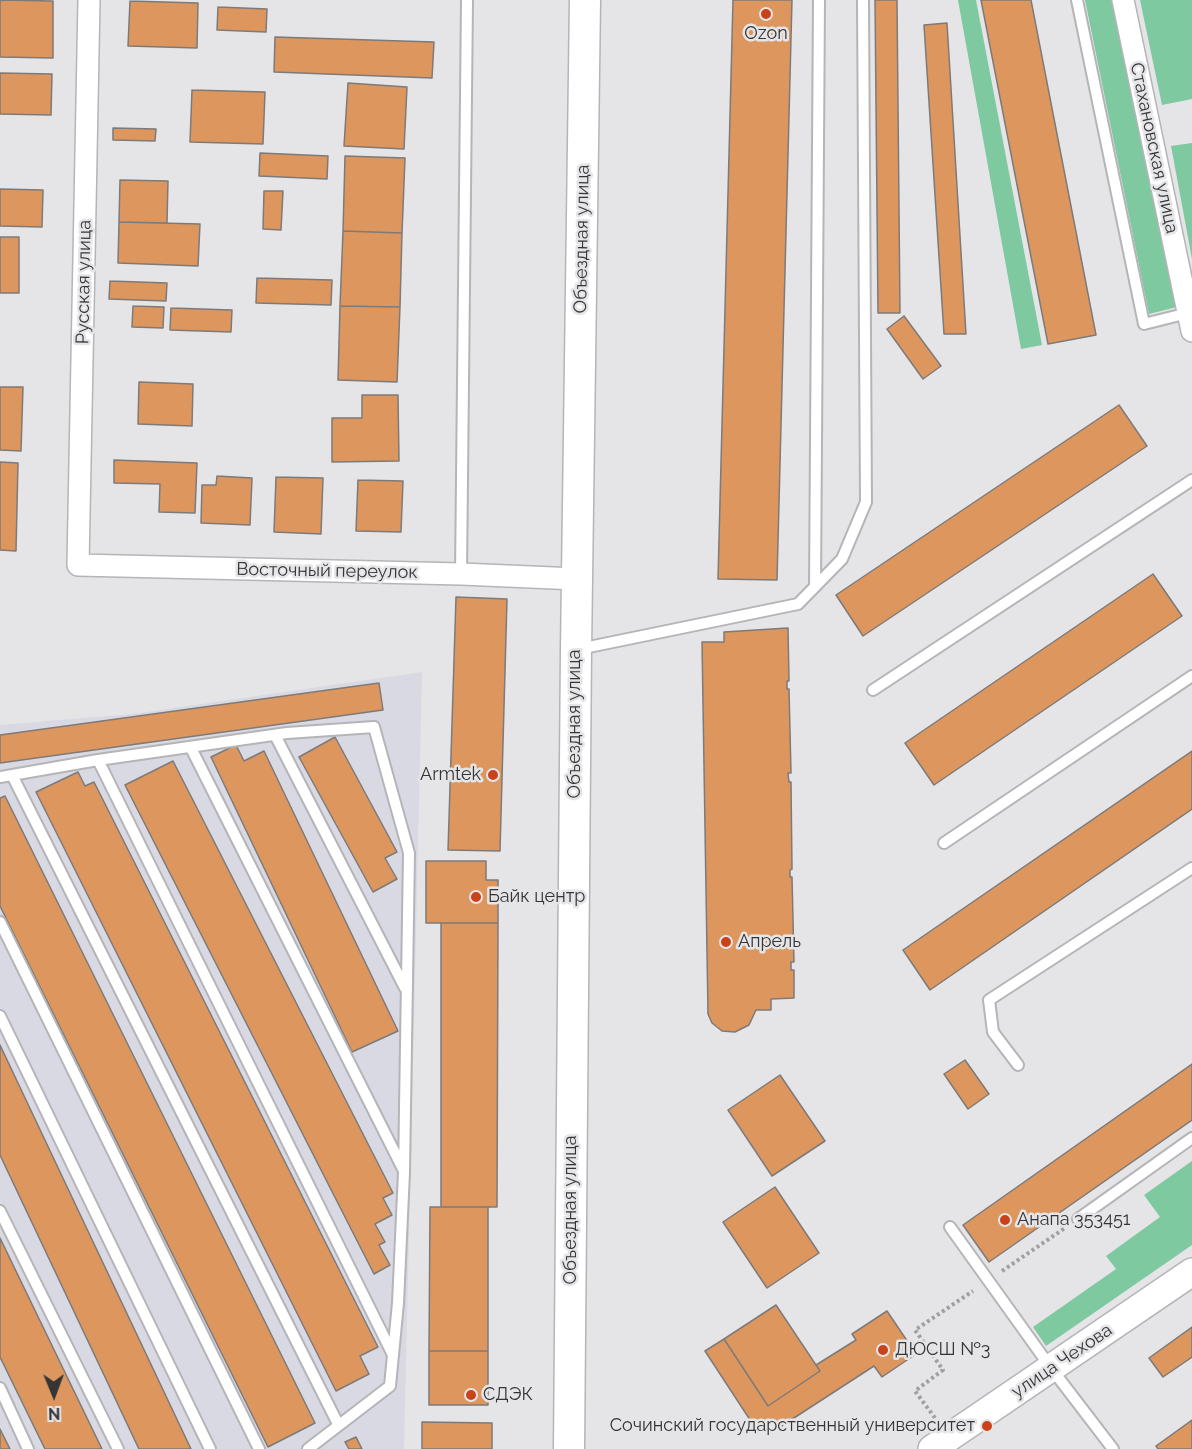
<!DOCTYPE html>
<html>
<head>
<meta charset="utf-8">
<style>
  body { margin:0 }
  #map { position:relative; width:1192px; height:1449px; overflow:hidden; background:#e5e5e8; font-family:Raleway,sans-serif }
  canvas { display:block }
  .north { position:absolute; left:24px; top:1365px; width:60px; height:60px; -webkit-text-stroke:4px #e5e5e8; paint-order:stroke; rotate:179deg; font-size:16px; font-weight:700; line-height:24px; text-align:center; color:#353536 }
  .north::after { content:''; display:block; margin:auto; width:21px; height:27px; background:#353536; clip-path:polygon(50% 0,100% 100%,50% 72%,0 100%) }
</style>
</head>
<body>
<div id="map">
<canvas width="1192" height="1449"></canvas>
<div class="north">N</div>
</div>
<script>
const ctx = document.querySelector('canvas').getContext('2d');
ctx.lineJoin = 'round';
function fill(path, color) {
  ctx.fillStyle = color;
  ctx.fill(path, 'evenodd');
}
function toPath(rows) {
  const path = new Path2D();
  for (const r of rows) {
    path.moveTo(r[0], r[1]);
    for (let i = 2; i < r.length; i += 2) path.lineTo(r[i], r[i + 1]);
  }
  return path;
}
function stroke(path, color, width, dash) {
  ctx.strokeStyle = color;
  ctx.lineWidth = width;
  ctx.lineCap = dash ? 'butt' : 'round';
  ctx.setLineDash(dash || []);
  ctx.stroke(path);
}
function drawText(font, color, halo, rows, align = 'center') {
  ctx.font = font + ' Raleway,sans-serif';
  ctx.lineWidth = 5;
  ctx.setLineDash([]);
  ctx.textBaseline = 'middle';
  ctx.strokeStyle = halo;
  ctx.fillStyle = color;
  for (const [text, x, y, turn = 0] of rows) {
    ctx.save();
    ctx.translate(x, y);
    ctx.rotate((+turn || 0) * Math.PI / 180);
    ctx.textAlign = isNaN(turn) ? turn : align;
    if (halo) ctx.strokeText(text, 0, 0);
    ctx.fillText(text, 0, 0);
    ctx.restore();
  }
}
fill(toPath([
  [422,672,404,1449,0,1449,0,725,133,714]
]), '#d8d9e2');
fill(toPath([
  [958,0,976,0,1042,345,1021,349],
  [1085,0,1117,0,1181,306,1149,314],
  [1140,0,1192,0,1192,99,1162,105],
  [1192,143,1192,259,1171,146],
  [1192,1161,1192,1245,1046,1346,1033,1327,1116,1269,1106,1256,1160,1217,1144,1195]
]), '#7ec9a0');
const building = toPath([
  [0,0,53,1,53,58,0,57,0,0],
  [733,0,792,0,777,580,718,579,733,0],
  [875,0,897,0,900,313,878,313,875,0],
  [981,0,1031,0,1096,335,1048,344,981,0],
  [130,1,198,3,197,48,128,46,130,1],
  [218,7,267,9,266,32,217,30,218,7],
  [947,23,966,334,944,334,924,25,947,23],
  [275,37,434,42,432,78,274,72,275,37],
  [0,73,52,74,51,115,0,114,0,73],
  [348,83,407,87,404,149,344,146,348,83],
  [192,90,265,92,263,144,190,142,192,90],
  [113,128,156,129,155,141,113,140,113,128],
  [260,153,328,156,327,179,259,176,260,153],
  [345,156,405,158,402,233,343,231,345,156],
  [120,180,168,181,167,223,119,222,120,180],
  [0,189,43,190,42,227,0,226,0,189],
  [264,191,283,191,281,230,263,229,264,191],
  [119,222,200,224,198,266,118,263,119,222],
  [343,231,402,233,400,307,340,306,343,231],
  [0,237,19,237,19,293,0,293,0,237],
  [257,278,332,280,331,305,256,303,257,278],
  [110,281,167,283,166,301,109,299,110,281],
  [133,306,164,307,163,328,132,327,133,306],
  [340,306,400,307,397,382,338,380,340,306],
  [171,308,232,310,231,332,170,330,171,308],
  [904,316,941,366,923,379,887,329,904,316],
  [139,382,193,384,192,426,138,424,139,382],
  [0,387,23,387,21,451,0,450,0,387],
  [362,395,398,395,399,461,332,462,332,418,362,418,362,395],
  [1119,405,1147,446,863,636,836,595,1119,405],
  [114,460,197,463,195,513,159,512,160,484,114,483,114,460],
  [0,462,18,463,16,551,0,550,0,462],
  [217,476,252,478,250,525,201,523,202,485,216,485,217,476],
  [276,477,323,478,321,534,274,532,276,477],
  [358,480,403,481,401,532,356,531,358,480],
  [1153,574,1182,616,934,785,905,743,1153,574],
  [456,597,507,599,500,851,448,850,456,597],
  [788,628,789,681,787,681,787,689,789,689,791,773,788,773,789,782,791,782,792,869,790,870,790,877,792,877,794,962,791,962,791,970,794,970,794,998,771,999,771,1010,756,1010,749,1025,735,1032,722,1031,712,1023,708,1014,702,642,724,642,724,632,788,628],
  [379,683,383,710,0,763,0,735,379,683],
  [335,737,397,852,385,858,397,879,373,892,299,757,335,737],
  [236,745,244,761,264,751,398,1031,352,1052,211,757,236,745],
  [1192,751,1192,809,930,990,903,950,1192,751],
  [173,761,393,1193,383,1198,392,1215,375,1224,385,1242,379,1245,390,1265,374,1274,125,785,173,761],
  [78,772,85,786,94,782,378,1347,360,1356,369,1374,336,1391,36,792,78,772],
  [5,796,315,1423,268,1447,0,906,0,798,5,796],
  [426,861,486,861,486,880,498,880,498,923,426,923,426,861],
  [441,923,498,923,497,1207,441,1207,441,923],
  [0,1045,191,1449,139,1449,0,1155,0,1045],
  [965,1060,989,1094,968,1109,944,1074,965,1060],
  [1192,1064,1192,1120,989,1262,963,1225,1192,1064],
  [780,1075,825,1141,772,1176,728,1110,780,1075],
  [775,1187,819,1253,767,1288,723,1222,775,1187],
  [430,1207,488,1207,488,1351,429,1351,430,1207],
  [0,1238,102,1449,45,1449,0,1357,0,1238],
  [776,1305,820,1371,768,1406,724,1339,776,1305],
  [887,1311,916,1354,882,1377,874,1366,777,1429,771,1419,756,1429,705,1351,724,1339,768,1406,820,1371,816,1365,856,1340,852,1334,887,1311],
  [1192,1327,1192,1357,1163,1377,1149,1358,1192,1327],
  [429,1351,488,1351,488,1405,429,1405,429,1351],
  [1192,1420,1192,1449,1158,1449,1156,1446,1192,1420],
  [422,1422,492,1423,492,1449,422,1449,422,1422],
  [0,1429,10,1449,0,1449,0,1429],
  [356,1437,362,1449,349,1449,345,1442,356,1437]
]);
fill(building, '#dd975e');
stroke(building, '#7d7a79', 1.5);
const service = toPath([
  [1077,0,1144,324,1188,313],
  [461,574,467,0],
  [815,587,819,0],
  [579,649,798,604,842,559,866,502,863,0],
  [873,690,1192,480],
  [275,735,405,988],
  [191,748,403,1169],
  [98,760,393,1355],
  [12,775,338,1424],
  [0,777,98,760,287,733,374,727,409,853,404,1172,398,1303,390,1386,308,1449],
  [944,843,1192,676],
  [0,922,259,1449],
  [0,1016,210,1449],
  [1018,1065,993,1032,989,1000,1192,868],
  [0,1211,118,1449],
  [1078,1219,1192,1138],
  [950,1227,1051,1368,1113,1449],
  [0,1388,28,1449]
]);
const minor = toPath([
  [89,0,78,565,461,574,577,579],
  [1123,0,1192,331]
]);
const tertiary = toPath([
  [932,1449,1192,1272]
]);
const secondary = toPath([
  [569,1449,576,650,585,0]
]);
stroke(service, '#b5b5b8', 14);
stroke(minor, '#b5b5b8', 24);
stroke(tertiary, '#b5b5b8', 30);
stroke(secondary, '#b5b5b8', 33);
stroke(toPath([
  [1002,1271,1065,1228],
  [935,1418,915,1391,943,1370,915,1330,973,1291]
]), '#a0a0a3', 4, [3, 3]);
stroke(service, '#fff', 10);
stroke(minor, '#fff', 21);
stroke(tertiary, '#fff', 27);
stroke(secondary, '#fff', 30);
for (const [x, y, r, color] of [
  [766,14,6,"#ca4219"],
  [493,775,6,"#ca4219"],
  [476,897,6,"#ca4219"],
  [726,942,6,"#ca4219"],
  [1005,1220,6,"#ca4219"],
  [883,1350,6,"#ca4219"],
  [471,1395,6,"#ca4219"],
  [987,1426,6,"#ca4219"]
]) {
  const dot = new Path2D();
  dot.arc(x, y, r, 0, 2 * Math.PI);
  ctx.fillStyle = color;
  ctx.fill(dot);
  stroke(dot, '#e5e5e8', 2);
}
drawText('18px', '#353536', '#e5e5e8', [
  ["Ozon",766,34,"center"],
  ["Armtek",481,775,"right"],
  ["Байк центр",488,897],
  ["Апрель",738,942],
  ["Анапа 353451",1017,1220],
  ["ДЮСШ №3",895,1350],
  ["СДЭК",483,1395],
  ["Сочинский государственный университет",975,1426,"right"]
], 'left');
drawText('18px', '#353536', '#e5e5e8', [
  ["Стахановская улица",1154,148,78],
  ["Объездная улица",582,239,-89],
  ["Русская улица",84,282,-89],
  ["Восточный переулок",327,571,1],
  ["Объездная улица",575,724,-90],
  ["Объездная улица",571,1210,-90],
  ["улица Чехова",1062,1361,-34]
]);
</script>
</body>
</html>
